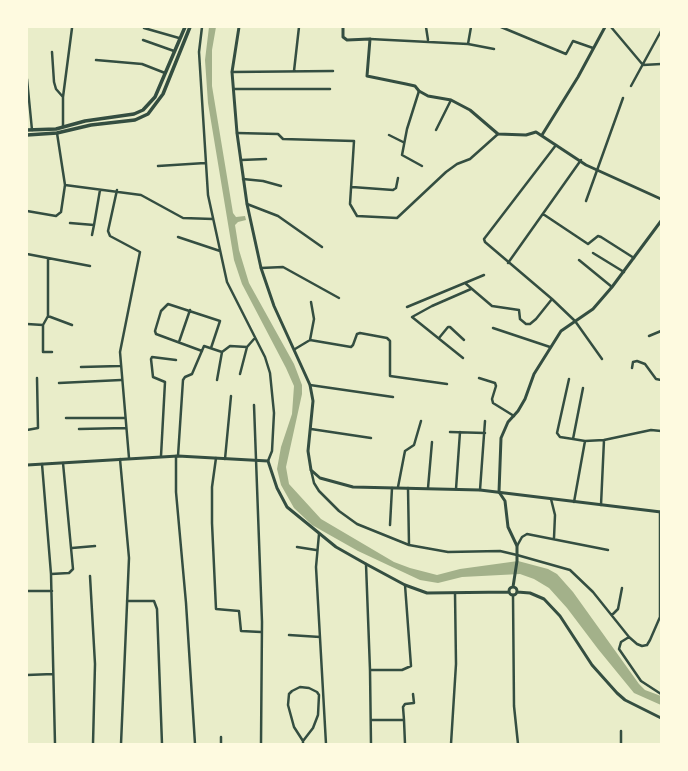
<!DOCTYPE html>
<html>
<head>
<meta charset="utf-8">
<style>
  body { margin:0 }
  #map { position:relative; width:688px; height:771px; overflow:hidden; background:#e9edc9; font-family:Montserrat,sans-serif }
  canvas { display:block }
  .frame { position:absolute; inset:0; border:28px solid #fefae0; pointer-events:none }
</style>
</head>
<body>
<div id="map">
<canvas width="688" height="771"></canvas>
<div class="frame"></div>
</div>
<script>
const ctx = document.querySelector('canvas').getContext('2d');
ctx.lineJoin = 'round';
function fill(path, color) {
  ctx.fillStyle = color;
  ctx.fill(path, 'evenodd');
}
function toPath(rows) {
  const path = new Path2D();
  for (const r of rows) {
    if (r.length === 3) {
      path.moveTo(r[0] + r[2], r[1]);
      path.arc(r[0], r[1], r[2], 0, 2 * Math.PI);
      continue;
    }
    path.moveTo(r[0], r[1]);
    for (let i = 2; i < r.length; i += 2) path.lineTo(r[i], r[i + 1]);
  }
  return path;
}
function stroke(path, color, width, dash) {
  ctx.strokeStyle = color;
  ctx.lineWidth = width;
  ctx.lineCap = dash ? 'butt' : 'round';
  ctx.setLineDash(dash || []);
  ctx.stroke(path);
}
fill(toPath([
  [209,27,216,27,212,50,212,86,233,213,236,217,245,216,246,220,238,222,235,225,239,250,249,283,294,364,302,385,302,394,286,467,289,484,321,519,394,562,410,568,437,575,460,569,518,561,548,569,557,574,573,592,639,684,645,690,661,696,661,705,634,693,598,649,567,608,549,588,534,579,520,574,462,577,438,583,420,580,358,551,312,525,294,508,281,485,277,469,281,447,292,414,294,386,286,368,242,284,234,260,208,103,205,60]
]), '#a3b18a');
stroke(toPath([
  [202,27,199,52,208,195,227,282,265,357,270,373,274,413,272,451,268,461],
  [426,27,428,40],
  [501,27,566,54,573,41,593,48],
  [611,27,643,65,661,64],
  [144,28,179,38],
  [370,39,468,44,471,27],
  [143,40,174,51],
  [468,44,494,49],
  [52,52,54,82,56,89,63,97],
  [96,60,142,64,165,73],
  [294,71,299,27],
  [232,72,333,71],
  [27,79,32,130],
  [631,86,661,31],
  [234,89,330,89],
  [419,91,407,129,402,155,422,166],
  [63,127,63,97,72,28],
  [436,130,451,100],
  [237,133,278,134,283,139,354,141,350,204,357,216,397,218,446,172,457,164,470,159,498,134],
  [389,135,403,142],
  [556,145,484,239,485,242,552,299,575,321,602,359],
  [241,160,266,159],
  [158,166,205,163],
  [243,179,263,181,281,186],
  [65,185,141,195,183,218,213,219],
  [352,187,393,190,396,188,398,178],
  [117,190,108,231,110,236,140,252,120,352,129,458],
  [586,201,623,98],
  [247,204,278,216,322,247],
  [27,211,56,216,61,212,65,185,57,133],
  [543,214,588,244,598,236,601,237,634,258],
  [70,223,94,225,100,190],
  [92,235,94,225],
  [178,237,220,251],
  [593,253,624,272],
  [27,254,90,266],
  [48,259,48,316,43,325,43,352,52,352],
  [579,260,612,287],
  [508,263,581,160],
  [261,268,283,267,339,298],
  [465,283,492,306,519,310,520,319,526,324,530,324,536,319,552,299],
  [407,307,484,275],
  [48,316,72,325],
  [27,324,43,325],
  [493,328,550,347],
  [649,336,661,331],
  [439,338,448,327,450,327,464,340],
  [310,340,314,319,311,302],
  [179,342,190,310],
  [295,349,310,340,351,347,353,345,357,334,360,333,387,338,390,341,390,376,447,384],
  [202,351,156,334,155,331,161,311,168,304,220,321,211,348],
  [463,358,412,317,432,306,471,289],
  [81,367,120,366],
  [632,368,633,362,637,361,645,364,656,379,661,380],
  [240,374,247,347],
  [479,378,495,383,496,386,492,399,493,403,514,416],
  [569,379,557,433,560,437,573,439,585,441,604,440],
  [217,380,222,352],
  [59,383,121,380],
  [310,385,393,397],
  [254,405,262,622,261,744],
  [66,418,125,418],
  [79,429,126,428],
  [311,429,371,438],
  [27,430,38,428,37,378],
  [450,432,485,433],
  [573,439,583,388],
  [161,456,165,382,153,377,151,359,152,357,176,360],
  [176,456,176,492,186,603,195,744],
  [178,456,183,380,185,377,192,374,204,346,222,352,230,346,247,347,254,339],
  [216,458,212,487,212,523,216,609,239,611,241,631,261,632],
  [120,459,129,558,121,744],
  [225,459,231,396],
  [42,464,51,574,55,744],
  [311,470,314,483,319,491,339,511,357,524,409,545,448,552,500,551,517,555,570,570,593,592,629,637,637,644,642,646,647,645,650,640,660,617,660,512],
  [398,487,404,456,405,451,414,445,421,421],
  [408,488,409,545],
  [428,488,432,442],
  [456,489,460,432],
  [480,490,485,421],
  [551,499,555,515,554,538],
  [574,502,585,441],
  [601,505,604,440,651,430,661,431],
  [390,525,392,488],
  [319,534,316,567,326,744],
  [517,546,522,537,527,534,608,550],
  [297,547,316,550],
  [72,548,95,546],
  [366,564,370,670,371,744],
  [51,574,69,573,73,569,63,463],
  [90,576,95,664,93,744],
  [27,591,52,591],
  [513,595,514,706,518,744],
  [127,601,154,601,157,609,162,744],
  [612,615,618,609,622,588],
  [289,635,320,637],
  [629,637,621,642,619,649,641,681,661,694],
  [370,670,402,670,411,666,405,585],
  [27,675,53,674],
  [371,720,404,720,405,744],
  [404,720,403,707,405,704,414,703,413,694],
  [621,731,621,744],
  [221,737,221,744],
  [303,744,303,741,313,728,318,715,319,695,317,692,309,688,300,687,292,691,289,694,288,705,294,727,303,741],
  [451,744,456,664,455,593]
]), '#344e41', 2.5);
stroke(toPath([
  [343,27,343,37,347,40,370,39,367,76,406,84,415,86,419,91,428,96,451,100,470,110,498,134,526,135,536,132,586,165,661,199],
  [542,135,578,77,605,27],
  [27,465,178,456,268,461,277,488,287,507,336,547,366,564,405,585,427,593,509,592],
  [513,591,4],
  [513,587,517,561,517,546,508,527,505,501,499,492,501,438,508,422,518,411,525,399,534,374,561,331,593,309,612,287,661,221],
  [517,592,530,593,544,599,560,616,592,665,617,693,625,700,661,718]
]), '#344e41', 3);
stroke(toPath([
  [239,27,232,72,237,133,247,204,261,268,274,306,310,385,313,401,308,451,311,470,320,478,353,487,480,490,661,512]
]), '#344e41', 3);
stroke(toPath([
  [27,130,56,129,85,121,134,114,143,110,155,97,185,27],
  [27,135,57,133,91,125,135,120,148,114,163,94,190,27]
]), '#344e41', 3.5);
</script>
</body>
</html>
